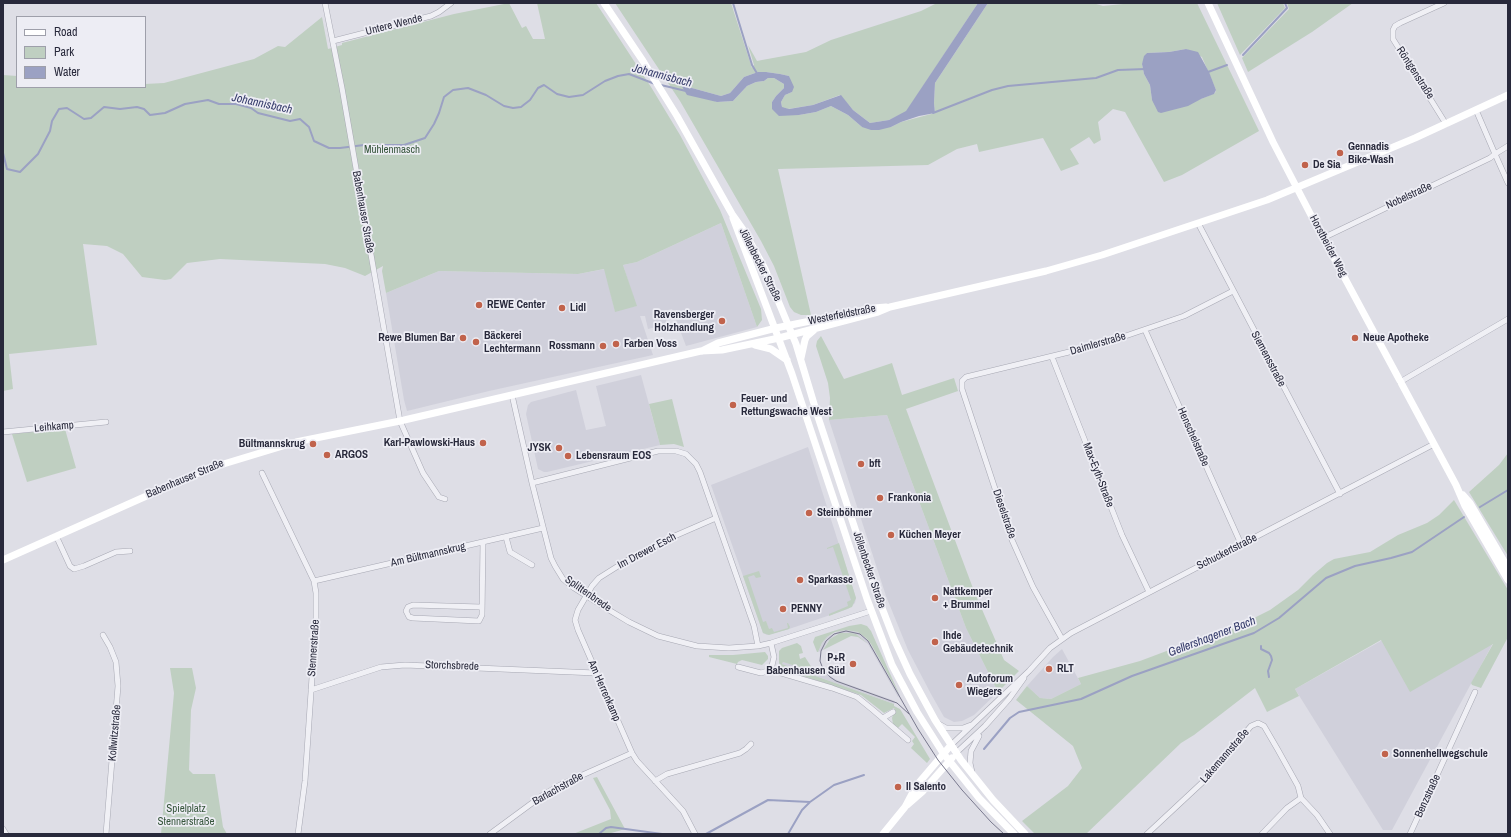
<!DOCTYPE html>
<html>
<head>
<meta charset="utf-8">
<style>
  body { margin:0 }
  #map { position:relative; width:1511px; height:837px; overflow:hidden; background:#dedee6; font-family:"Archivo Narrow",sans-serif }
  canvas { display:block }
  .frame { position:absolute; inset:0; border:4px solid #28293b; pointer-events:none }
  .legend { position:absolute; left:16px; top:16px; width:130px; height:72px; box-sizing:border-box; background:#ededf4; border:1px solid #9e9faa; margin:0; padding:5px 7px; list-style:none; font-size:12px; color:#28293b }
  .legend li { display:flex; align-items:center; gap:8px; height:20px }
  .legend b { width:20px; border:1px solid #9e9faa }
</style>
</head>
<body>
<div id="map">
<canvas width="1511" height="837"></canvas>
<div class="frame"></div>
<ul class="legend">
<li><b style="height:5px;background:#fff"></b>Road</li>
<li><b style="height:11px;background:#bfcfc1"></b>Park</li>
<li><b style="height:11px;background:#9ba1c3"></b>Water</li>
</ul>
</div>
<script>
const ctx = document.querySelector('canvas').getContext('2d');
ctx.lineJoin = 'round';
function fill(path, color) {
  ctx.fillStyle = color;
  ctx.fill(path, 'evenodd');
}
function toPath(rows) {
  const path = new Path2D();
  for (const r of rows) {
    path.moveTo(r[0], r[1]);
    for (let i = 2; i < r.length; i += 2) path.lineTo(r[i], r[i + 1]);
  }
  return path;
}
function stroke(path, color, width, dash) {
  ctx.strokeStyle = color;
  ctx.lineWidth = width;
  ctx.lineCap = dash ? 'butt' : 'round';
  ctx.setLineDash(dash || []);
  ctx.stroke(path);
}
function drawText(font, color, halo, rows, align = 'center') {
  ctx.font = font + ' "Archivo Narrow",sans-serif';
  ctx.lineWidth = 3.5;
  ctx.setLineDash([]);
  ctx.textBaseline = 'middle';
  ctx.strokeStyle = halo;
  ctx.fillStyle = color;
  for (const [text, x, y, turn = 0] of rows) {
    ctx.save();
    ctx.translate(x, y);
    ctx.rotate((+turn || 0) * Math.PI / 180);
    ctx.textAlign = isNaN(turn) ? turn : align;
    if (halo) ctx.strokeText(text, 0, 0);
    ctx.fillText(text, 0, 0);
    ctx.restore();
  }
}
fill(toPath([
  [721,223,757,327,686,346,672,309,664,311,667,324,648,329,645,316,640,316,653,355,489,391,407,411,404,400,386,293,439,271,578,274,605,269,615,311,636,306,623,265,637,262],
  [641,375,660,445,547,472,544,472,538,469,526,414,528,405,531,402,576,390,586,430,606,426,596,386],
  [887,415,966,628,998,692,974,715,962,721,954,722,944,717,931,694,908,650,886,596,829,420],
  [808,447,856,598,855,603,848,609,789,629,767,635,763,633,762,630,711,485],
  [1465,594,1493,643,1392,830,1383,830,1295,689],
  [846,630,858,632,869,641,900,696,898,697,868,644,856,634,837,634,828,641,823,650,818,652,822,643,827,637,839,631],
  [1062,649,1081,684,1051,699,1040,698,1027,686,1053,657],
  [783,662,826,675,824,673,839,681,895,701,894,704,782,664]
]), '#d0d0db');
fill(toPath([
  [509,3,522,28,526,26,533,39,545,39,537,3,596,3,651,87,680,135,720,210,761,309,762,320,757,327,721,223,637,262,623,265,637,306,615,312,604,269,578,274,439,271,386,293,382,271,383,266,365,276,345,268,325,264,220,259,187,263,171,279,165,280,142,277,123,254,107,246,83,244,97,345,9,354,13,389,3,391,3,75,17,76,17,87,145,87,145,84,164,83,254,59,278,46,285,47,322,17,328,49,342,45,342,43,454,14],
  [615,3,731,3,752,68,754,65,748,45,757,61,762,60,806,52,831,40,921,11,937,3,978,3,906,112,889,120,870,123,853,110,840,95,813,105,788,109,782,107,781,102,785,95,792,92,789,76,780,74,766,72,758,72,744,77,730,93,721,96,681,85,717,102,733,101,747,86,756,82,764,81,768,78,774,78,784,84,784,88,776,96,772,102,799,115,816,112,831,106,848,115,862,127,891,127,901,122,935,113,934,103,935,83,988,3,1093,3,1103,6,1133,3,1197,3,1259,131,1182,175,1164,182,1125,112,1113,109,1098,122,1101,140,1094,144,1089,137,1070,149,1079,164,1061,171,1043,138,979,152,977,144,957,149,928,165,778,169,811,315,801,315,794,312,790,307,774,266,761,241,680,101],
  [1186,49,1202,57,1216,90,1215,93,1201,99,1152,100,1150,85,1144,74,1142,64,1147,53,1169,52],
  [1217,3,1283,3,1285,8,1240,55],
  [1287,3,1353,3,1312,32,1248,72,1242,58,1289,9],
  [821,336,844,379,892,363,902,395,954,378,958,391,906,409,974,591,1004,660,1019,671,998,692,966,628,887,415,829,420,830,398,828,383,816,346,817,341],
  [672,399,684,447,674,444,660,445,649,404],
  [65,429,76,468,27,482,12,434],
  [1508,453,1508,556,1469,492,1499,465],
  [1454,500,1508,590,1508,637,1481,688,1472,685,1471,683,1493,644,1410,692,1381,640,1295,689,1299,696,1267,712,1255,688,1194,735,1181,743,1086,834,1035,834,1022,821,1068,786,1082,768,1073,746,1016,700,1027,686,1040,698,1051,699,1081,684,1078,678,1140,661,1217,632,1236,627,1270,610,1298,590,1313,575,1327,563,1334,559,1370,552,1398,535,1427,523,1439,515],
  [839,543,856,598,852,607,829,616,829,614,848,606,847,602,851,600,833,547,827,549,827,548],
  [759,571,761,577,756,578,754,575,748,577,763,622,766,621,769,629,772,628,774,632,788,628,787,623,788,623,790,627,789,629,769,635,763,633,743,576],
  [861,624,867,626,871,631,900,696,871,644,866,638,858,632,846,630,835,632,827,637,822,643,818,652,817,652,813,642,815,637,849,626],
  [840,633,850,633,856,634,868,644,858,637,851,636,823,650,830,639],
  [797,643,801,646,803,653,799,654,800,659,805,657,812,668,824,673,826,676,783,662,782,664,894,704,894,706,900,709,930,759,927,763,911,748,914,744,912,741,915,737,902,724,898,728,893,724,892,718,893,715,896,712,894,708,884,713,861,695,782,669,779,663,779,651,782,648],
  [765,652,768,656,768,659,762,665,742,660,738,662,737,664,709,657,709,655,733,655],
  [170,668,192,668,196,688,191,710,189,770,193,774,215,774,223,827,227,834,161,834,174,693],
  [597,777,625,829,608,834,573,834,611,819,610,810,593,778]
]), '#bfcfc1');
fill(toPath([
  [978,3,988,3,935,83,934,103,935,113,919,116,901,122,891,127,879,130,871,130,862,127,848,115,831,106,816,112,799,115,779,116,772,109,772,102,776,96,784,88,784,84,774,78,768,78,764,81,756,82,747,86,733,101,717,102,687,95,681,85,721,96,730,93,744,77,758,72,766,72,780,74,789,76,794,87,792,92,785,95,781,102,782,107,789,109,813,105,841,95,853,110,870,123,889,120,906,111],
  [1186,49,1198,52,1209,72,1216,90,1214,94,1201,99,1188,106,1161,113,1158,112,1152,100,1150,85,1144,74,1142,64,1144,56,1147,53,1169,52]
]), '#9ba1c3');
stroke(toPath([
  [733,3,752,65,758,75],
  [1243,55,1287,8,1285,3],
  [1208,72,1227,65],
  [661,85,686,91],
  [933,113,992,90,1008,86,1096,78,1118,70,1146,69],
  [3,153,7,169,20,172,38,154,50,131,52,121,59,109,67,108,84,119,91,118,104,107,120,109,137,107,144,109,150,115,165,113,185,104,208,100,219,104,236,104,251,108,258,113,290,121,300,119,309,127,314,141,329,148,340,148,364,145,404,145,425,138,434,124,439,113,444,97,453,90,468,88,486,95,504,106,513,108,521,107,530,100,538,88,544,85,557,94,569,97,583,95,605,81,618,76,629,74,655,84],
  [1480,507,1508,490],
  [1261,646,1261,649,1269,653,1271,656,1272,660,1268,671,1269,677],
  [984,749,1010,718,1019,712,1081,699,1132,676,1254,633,1279,618,1326,578,1355,566,1391,558,1412,552,1464,517],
  [599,834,606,828,611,827,662,834],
  [706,834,768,800,810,802],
  [788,834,802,810,810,802,834,785,864,775]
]), '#9ba1c3', 2);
const street = toPath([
  [325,3,342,88,400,421,423,473,439,497,445,499],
  [1444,3,1400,23,1395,26,1393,30,1393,39,1446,124],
  [333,41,431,16,439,12,451,3],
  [1476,110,1495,154,1508,146],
  [1198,223,1340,494],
  [1323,238,1490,158,1495,154,1508,183],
  [1145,330,1241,544],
  [1052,357,1122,535,1149,592],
  [1400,382,1508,319],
  [512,395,532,483,551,558,555,566,563,579,574,588,609,610,629,622,658,636,697,646,729,648,758,646,771,643,871,611],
  [3,432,106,422],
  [262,473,314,581,316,593,316,618,305,781,298,834],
  [532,483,658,451,676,451,686,454,696,464,700,472,754,626,758,646],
  [55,537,58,540,70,566,74,569,84,566,116,552,130,551],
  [506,537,510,552,532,565],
  [314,581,543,528],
  [481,607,413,605,408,607,406,611,409,617,413,618,479,621,482,615,483,542],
  [103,635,110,647,116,662,118,686,106,834],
  [1062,639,1033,587,1012,540,962,389,962,381,966,377,1102,344,1184,316,1233,291],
  [771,643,774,657,771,670,832,688,857,697,873,710,908,740],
  [738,667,761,673,771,670],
  [311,690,381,667,405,665,596,673],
  [883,718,893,712],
  [939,724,946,728,963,728,971,725],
  [951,745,1029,671,1050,648,1071,633,1434,444],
  [956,753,985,726,1009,699,1024,678],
  [972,772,970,763,971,751,979,736],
  [655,781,667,774,740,753,746,749,751,744],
  [3,829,6,834],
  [490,834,543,795,560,785,632,753],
  [695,834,683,811,637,761,632,753,578,630,575,620,578,610,592,586,599,578,626,561,670,538,716,518],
  [1147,834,1206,779,1251,726,1258,723,1264,726,1278,750,1298,786,1301,798,1317,815,1330,834],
  [1262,834,1287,808,1301,798],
  [1410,834,1475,692]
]);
stroke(street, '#a7a8b3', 6);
stroke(street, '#f0f0f5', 5);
stroke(toPath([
  [604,3,643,61,677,116,732,214,744,231,765,269,796,344,818,417,877,595,894,639,910,674,935,720,961,760,993,800,1025,834],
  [1208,3,1273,142,1313,219,1434,444,1456,485,1465,506,1508,580],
  [733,218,792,374,867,599,892,665,917,712,943,753,979,798,1014,834],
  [755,345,771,349,787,360],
  [702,351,718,343,776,328,874,308,886,307],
  [801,358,805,340,807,336,814,330],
  [1463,495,1470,503,1508,568],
  [3,560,207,469,296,442,400,421,701,351,722,350,779,338,878,312,890,307,1046,271,1102,255,1267,200,1415,138,1508,95],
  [907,805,923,791,952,758],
  [883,834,905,807,916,786,951,745]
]), '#fff', 7);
stroke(toPath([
  [909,714,897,703,836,681,830,677,823,669,820,661,821,651,826,641,834,634,846,631,860,634,868,641,918,729,938,760,962,790,991,822,1004,834]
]), '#79798e', 1);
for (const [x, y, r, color] of [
  [1340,153,4,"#c1634c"],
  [1305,165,4,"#c1634c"],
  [479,305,4,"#c1634c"],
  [562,308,4,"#c1634c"],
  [722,321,4,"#c1634c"],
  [463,338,4,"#c1634c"],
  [1355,338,4,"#c1634c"],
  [476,342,4,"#c1634c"],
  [616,344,4,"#c1634c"],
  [603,346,4,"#c1634c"],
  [733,405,4,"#c1634c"],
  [483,443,4,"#c1634c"],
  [313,444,4,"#c1634c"],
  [559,448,4,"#c1634c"],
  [327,455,4,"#c1634c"],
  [568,456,4,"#c1634c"],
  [861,464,4,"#c1634c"],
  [880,498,4,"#c1634c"],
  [809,513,4,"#c1634c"],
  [891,535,4,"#c1634c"],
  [800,580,4,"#c1634c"],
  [935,598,4,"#c1634c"],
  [783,609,4,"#c1634c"],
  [935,642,4,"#c1634c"],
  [853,664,4,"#c1634c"],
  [1049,669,4,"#c1634c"],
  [959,685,4,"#c1634c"],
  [1385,754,4,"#c1634c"],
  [898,787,4,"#c1634c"]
]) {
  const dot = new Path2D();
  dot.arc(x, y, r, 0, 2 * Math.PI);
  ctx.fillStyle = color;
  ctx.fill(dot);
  stroke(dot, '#ededf4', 1.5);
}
drawText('11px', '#28293b', '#ededf4', [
  ["Untere Wende",394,25,-14],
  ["Röntgenstraße",1415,73,57],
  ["Nobelstraße",1409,196,-25],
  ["Babenhauser Straße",363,212,80],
  ["Horstheider Weg",1328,246,62],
  ["Jöllenbecker Straße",760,265,63],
  ["Westerfeldstraße",842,315,-11],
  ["Daimlerstraße",1098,344,-16],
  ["Siemensstraße",1268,359,62],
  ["Leihkamp",54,427,-5],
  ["Henschelstraße",1193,437,66],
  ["Max-Eyth-Straße",1098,475,69],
  ["Babenhauser Straße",185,479,-23],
  ["Dieselstraße",1004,514,71],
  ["Im Drewer Esch",647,551,-28],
  ["Schuckertstraße",1227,552,-27],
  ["Am Bültmannskrug",428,555,-13],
  ["Jöllenbecker Straße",869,570,71],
  ["Splittenbrede",588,594,35],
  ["Stennerstraße",314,648,-86],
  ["Storchsbrede",452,666,2],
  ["Am Herrenkamp",604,691,66],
  ["Kollwitzstraße",115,733,-85],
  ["Lakemannstraße",1225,756,-49],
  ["Barlachstraße",558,789,-29],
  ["Benzstraße",1428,796,-65]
]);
drawText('bold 11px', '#28293b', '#ededf4', [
  ["Gennadis",1348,147],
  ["Bike-Wash",1348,160],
  ["De Sia",1313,165],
  ["REWE Center",487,305],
  ["Lidl",570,308],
  ["Ravensberger",714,315,"right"],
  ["Holzhandlung",714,328,"right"],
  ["Bäckerei",484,336],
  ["Lechtermann",484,349],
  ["Rewe Blumen Bar",455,338,"right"],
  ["Neue Apotheke",1363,338],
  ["Farben Voss",624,344],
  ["Rossmann",595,346,"right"],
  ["Feuer- und",741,399],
  ["Rettungswache West",741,412],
  ["Karl-Pawlowski-Haus",475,443,"right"],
  ["Bültmannskrug",305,444,"right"],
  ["JYSK",551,448,"right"],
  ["ARGOS",335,455],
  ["Lebensraum EOS",576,456],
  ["bft",869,464],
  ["Frankonia",888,498],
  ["Steinböhmer",817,513],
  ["Küchen Meyer",899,535],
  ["Sparkasse",808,580],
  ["Nattkemper",943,592],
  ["+ Brummel",943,605],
  ["PENNY",791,609],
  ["Ihde",943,636],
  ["Gebäudetechnik",943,649],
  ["P+R",845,658,"right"],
  ["Babenhausen Süd",845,671,"right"],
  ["RLT",1057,669],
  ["Autoforum",967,679],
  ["Wiegers",967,692],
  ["Sonnenhellwegschule",1393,754],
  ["Il Salento",906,787]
], 'left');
drawText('11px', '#37563c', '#ededf4', [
  ["Mühlenmasch",392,150],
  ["Spielplatz",186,809],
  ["Stennerstraße",186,822]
]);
drawText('italic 12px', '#363c6b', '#ededf4', [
  ["Johannisbach",662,76,15],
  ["Johannisbach",262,104,12],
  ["Gellershagener Bach",1212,637,-21]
]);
</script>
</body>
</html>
